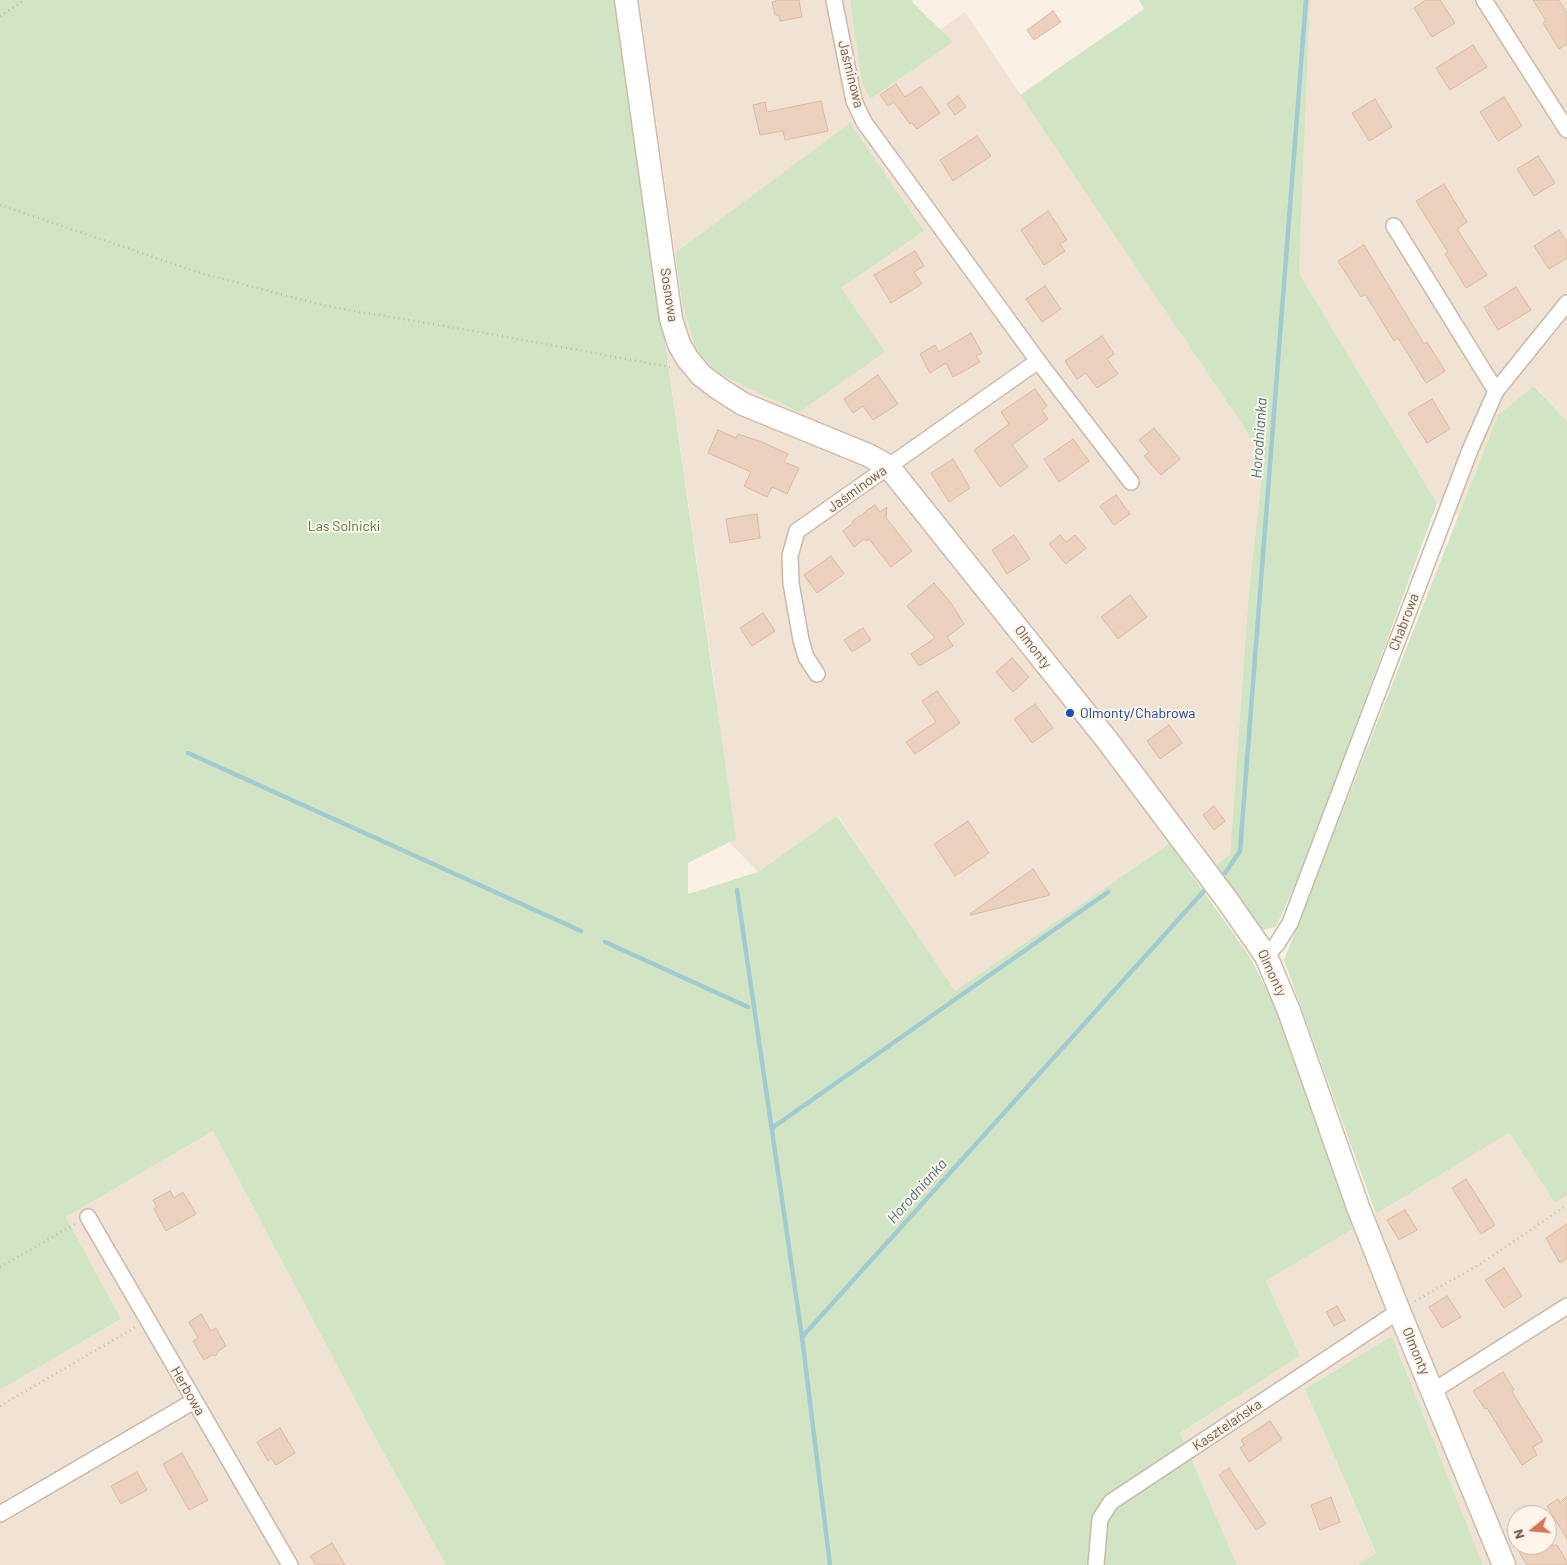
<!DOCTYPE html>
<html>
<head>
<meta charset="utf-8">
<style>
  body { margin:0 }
  #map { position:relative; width:1567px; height:1565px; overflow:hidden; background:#faf1e4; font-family:Barlow,sans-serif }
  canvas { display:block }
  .north { position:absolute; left:1507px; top:1505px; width:50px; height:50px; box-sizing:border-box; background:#fdf5e9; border:1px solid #c4b7aa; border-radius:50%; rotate:253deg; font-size:14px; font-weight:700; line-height:20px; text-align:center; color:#6f594c }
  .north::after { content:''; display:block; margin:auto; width:18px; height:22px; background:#d87355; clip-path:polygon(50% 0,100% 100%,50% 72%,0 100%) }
</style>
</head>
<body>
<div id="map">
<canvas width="1567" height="1565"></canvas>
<div class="north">N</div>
</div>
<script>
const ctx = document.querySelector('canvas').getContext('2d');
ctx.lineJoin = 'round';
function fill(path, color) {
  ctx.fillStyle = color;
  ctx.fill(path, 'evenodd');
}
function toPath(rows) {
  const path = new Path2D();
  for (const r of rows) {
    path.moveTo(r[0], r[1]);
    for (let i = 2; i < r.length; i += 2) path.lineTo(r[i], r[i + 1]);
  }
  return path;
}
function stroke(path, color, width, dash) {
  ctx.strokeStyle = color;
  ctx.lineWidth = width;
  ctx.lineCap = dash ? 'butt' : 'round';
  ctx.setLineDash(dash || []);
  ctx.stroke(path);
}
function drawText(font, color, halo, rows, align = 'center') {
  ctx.font = font + ' Barlow,sans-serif';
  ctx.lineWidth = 4;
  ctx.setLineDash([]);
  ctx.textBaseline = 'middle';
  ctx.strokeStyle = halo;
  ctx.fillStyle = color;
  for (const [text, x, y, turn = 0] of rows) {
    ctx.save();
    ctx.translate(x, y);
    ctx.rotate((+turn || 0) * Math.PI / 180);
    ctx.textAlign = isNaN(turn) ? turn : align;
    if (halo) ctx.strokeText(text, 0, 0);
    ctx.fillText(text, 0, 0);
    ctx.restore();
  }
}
fill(toPath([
  [639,0,850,0,863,83,965,12,1264,457,1249,590,1230,854,1216,865,1190,828,1169,844,954,992,838,816,758,872,729,842,715,687,660,307,682,303,695,347,841,288,924,231,850,124,675,253],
  [1310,0,1567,0,1567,421,1535,386,1498,415,1458,516,1437,503,1299,273],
  [213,1131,377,1441,446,1565,0,1565,0,1390,121,1319,66,1217],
  [1509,1133,1555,1203,1567,1195,1567,1565,1483,1565,1392,1336,1305,1389,1376,1554,1358,1565,1237,1565,1180,1433,1300,1356,1266,1281],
  [1517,1515,1547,1515,1547,1545,1517,1545]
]), '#f0e3d3');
fill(toPath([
  [0,0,616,0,736,839,688,863,688,894,758,872,837,816,955,991,1169,844,1170,844,1250,957,1273,1003,1354,1228,1266,1281,1300,1356,1180,1433,1237,1565,446,1565,377,1441,213,1131,66,1217,121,1319,0,1390],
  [850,0,912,0,913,3,953,42,870,99,862,83],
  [1139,0,1310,0,1299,273,1437,503,1309,854,1276,927,1261,930,1216,865,1230,854,1249,590,1264,457,1020,95,1144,9],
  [850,123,924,231,841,288,885,352,799,412,718,373,695,347,682,303,675,253],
  [1534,386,1567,421,1567,1195,1555,1203,1509,1133,1376,1214,1284,960,1498,415],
  [1392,1336,1483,1565,1358,1565,1376,1553,1305,1389]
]), '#d1e5c4');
stroke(toPath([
  [188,753,581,931],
  [1225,873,1240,851,1306,0],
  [737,890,802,1337],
  [605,942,748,1007],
  [772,1128,1108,892],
  [830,1565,802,1337,1204,891]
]), '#a2cad2', 4.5);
const building = toPath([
  [776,0,799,0,802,17,780,21,779,15,775,15,772,2,776,1,776,0],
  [1426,0,1440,0,1455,23,1432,37,1414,8,1426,0],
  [1533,0,1559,0,1567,13,1567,44,1559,49,1543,23,1546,21,1533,0],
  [1053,11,1061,22,1034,40,1027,30,1053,11],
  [1473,45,1487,67,1450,90,1436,68,1473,45],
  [896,84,905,97,921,86,940,113,917,129,912,123,910,124,894,102,888,106,880,95,896,84],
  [958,96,966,107,955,115,947,104,958,96],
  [1504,97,1522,126,1498,141,1480,112,1504,97],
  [1375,99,1392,127,1369,141,1352,113,1375,99],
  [821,101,828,131,785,140,783,131,760,135,753,105,765,102,767,112,821,101],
  [977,136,991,156,953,181,940,160,977,136],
  [1538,156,1555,183,1534,196,1517,169,1538,156],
  [1444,184,1467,222,1457,229,1487,275,1466,288,1445,254,1448,252,1416,201,1444,184],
  [1048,211,1067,240,1060,244,1065,251,1044,265,1021,230,1048,211],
  [1559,230,1567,242,1567,258,1549,269,1534,246,1559,230],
  [1364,245,1424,344,1427,342,1445,371,1426,383,1398,338,1394,341,1365,294,1361,297,1338,261,1364,245],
  [915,251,924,266,914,272,922,284,891,303,874,275,915,251],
  [1045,286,1061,309,1042,322,1026,299,1045,286],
  [1516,287,1531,310,1498,330,1484,307,1516,287],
  [971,333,982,353,976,356,980,362,953,377,946,363,930,373,920,354,935,345,939,352,971,333],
  [1102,336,1114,354,1107,359,1118,374,1097,388,1086,373,1077,379,1065,361,1102,336],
  [878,375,898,404,873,420,863,406,853,413,844,399,878,375],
  [1035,389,1047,406,1042,410,1048,419,1012,445,1028,467,1000,487,974,450,1009,424,1001,412,1035,389],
  [1432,399,1450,429,1427,443,1408,413,1432,399],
  [1154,428,1180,459,1161,475,1144,456,1149,452,1139,440,1154,428],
  [718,430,736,438,738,434,762,442,788,454,784,462,799,468,787,494,772,487,767,497,744,486,751,472,708,453,718,430],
  [1073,439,1089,461,1059,482,1044,459,1073,439],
  [953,459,970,488,949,502,931,473,953,459],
  [1116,495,1130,514,1114,525,1100,506,1116,495],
  [875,505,880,512,887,507,886,518,912,551,891,567,869,539,866,541,864,539,854,547,843,531,853,523,852,522,860,515,861,516,867,510,875,505],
  [757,514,760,538,730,543,726,519,757,514],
  [1014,535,1030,559,1007,574,992,550,1014,535],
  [1060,535,1066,542,1075,535,1086,548,1066,564,1049,544,1060,535],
  [831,556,844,574,817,593,804,575,831,556],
  [934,583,951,603,964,624,947,637,953,646,919,666,911,654,935,638,907,606,934,583],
  [1130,595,1147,617,1118,639,1101,617,1130,595],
  [763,613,775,631,752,646,740,628,763,613],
  [863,628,871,640,852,652,844,640,863,628],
  [1012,658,1029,677,1013,692,996,672,1012,658],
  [937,691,960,723,915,754,906,742,936,722,922,701,937,691],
  [1035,704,1053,728,1032,743,1014,719,1035,704],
  [1169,725,1182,743,1160,759,1147,741,1169,725],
  [1214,806,1225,821,1214,830,1203,815,1214,806],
  [968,821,989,853,955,876,934,844,968,821],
  [1033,869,1050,895,971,915,970,914,1033,869],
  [1466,1179,1495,1225,1481,1234,1452,1188,1466,1179],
  [170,1191,174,1198,183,1192,196,1214,166,1231,154,1209,157,1207,153,1200,170,1191],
  [1405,1210,1417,1230,1399,1240,1387,1220,1405,1210],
  [1567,1224,1567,1258,1560,1263,1546,1238,1567,1224],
  [1504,1268,1522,1296,1504,1308,1485,1280,1504,1268],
  [1447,1296,1461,1317,1442,1328,1429,1307,1447,1296],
  [1337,1306,1345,1320,1334,1326,1326,1312,1337,1306],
  [201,1314,211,1331,216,1328,226,1346,218,1351,216,1356,212,1355,204,1360,193,1341,198,1338,189,1322,201,1314],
  [1503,1372,1514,1390,1512,1392,1543,1441,1533,1447,1537,1455,1522,1465,1487,1408,1485,1409,1473,1391,1503,1372],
  [1270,1421,1282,1439,1249,1462,1240,1448,1244,1445,1241,1440,1270,1421],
  [280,1428,295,1453,276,1465,271,1458,268,1461,257,1442,280,1428],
  [182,1453,208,1500,189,1510,163,1464,182,1453],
  [1229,1468,1266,1524,1256,1530,1219,1475,1229,1468],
  [137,1472,147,1490,121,1504,111,1486,137,1472],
  [1567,1496,1567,1539,1547,1506,1558,1499,1560,1503,1567,1496],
  [1331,1497,1340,1522,1320,1530,1311,1505,1331,1497],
  [332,1543,345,1565,316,1565,310,1556,332,1543],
  [1515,1545,1557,1545,1567,1562,1567,1565,1527,1565,1515,1545]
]);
fill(building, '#ecd1be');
stroke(building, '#ddb8a0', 1);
const street = toPath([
  [834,0,854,101,864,122,1038,361,1131,482],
  [1484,0,1567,130],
  [1394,226,1496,391],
  [817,674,806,657,801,640,791,583,790,556,797,531,1038,361],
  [1266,956,1277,944,1290,923,1470,450,1496,391,1567,303],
  [88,1217,290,1565],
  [1433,1391,1567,1306],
  [0,1514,194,1401],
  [1096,1565,1100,1519,1111,1502,1399,1311]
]);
const secondary = toPath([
  [626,0,671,319,679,344,687,358,701,375,718,388,743,404,868,455,888,466,1107,740,1227,900,1266,956,1289,1011,1358,1207,1399,1311,1504,1565]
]);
stroke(street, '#c9b9ab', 18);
stroke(secondary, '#cebbac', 25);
stroke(toPath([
  [0,16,25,0],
  [0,205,204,274,326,306,485,333,670,367],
  [0,1267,75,1224],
  [1415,1301,1482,1263,1567,1205],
  [0,1406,136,1327]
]), '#d1b4a2', 2.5, [1, 4]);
stroke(street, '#fff', 15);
stroke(secondary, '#fff', 22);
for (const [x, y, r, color] of [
  [1070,713,5,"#1a4fb4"]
]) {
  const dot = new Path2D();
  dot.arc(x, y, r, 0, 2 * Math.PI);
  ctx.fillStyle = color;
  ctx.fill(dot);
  stroke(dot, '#fdf5e9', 2);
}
drawText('14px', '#6f594c', '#fdf5e9', [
  ["Jaśminowa",851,74,76],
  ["Sosnowa",669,295,81],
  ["Jaśminowa",857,489,-36],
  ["Chabrowa",1404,622,-69],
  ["Olmonty",1033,647,52],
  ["Olmonty",1272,973,65],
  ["Olmonty",1416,1351,67],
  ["Herbowa",188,1391,60],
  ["Kasztelańska",1227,1425,-34]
]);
drawText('14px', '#567a48', '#fdf5e9', [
  ["Las Solnicki",344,526]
]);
drawText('14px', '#164399', '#fdf5e9', [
  ["Olmonty/Chabrowa",1080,713]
], 'left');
drawText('italic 15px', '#487780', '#fdf5e9', [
  ["Horodnianka",1259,438,-86],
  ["Horodnianka",917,1191,-48]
]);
</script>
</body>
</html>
